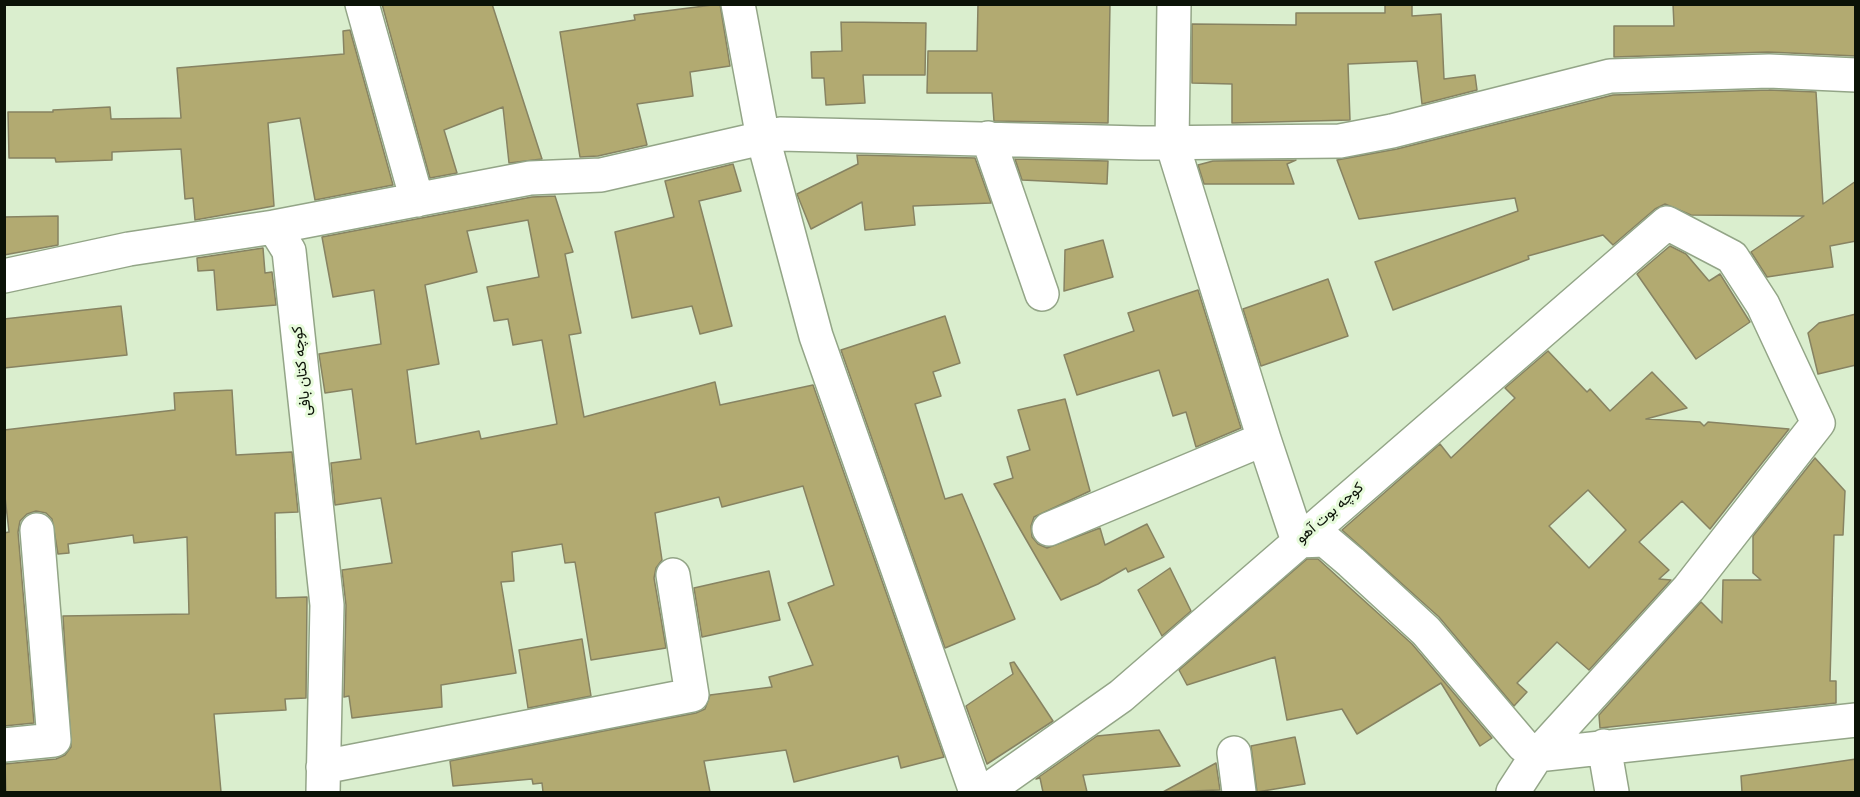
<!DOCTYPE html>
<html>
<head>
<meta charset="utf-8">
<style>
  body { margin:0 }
  #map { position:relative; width:1860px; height:797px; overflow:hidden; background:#daeece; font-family:"Open Sans",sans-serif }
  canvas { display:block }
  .frame { position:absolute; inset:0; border:6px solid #0b1207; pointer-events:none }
</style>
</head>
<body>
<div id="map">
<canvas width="1860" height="797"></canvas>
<div class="frame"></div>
</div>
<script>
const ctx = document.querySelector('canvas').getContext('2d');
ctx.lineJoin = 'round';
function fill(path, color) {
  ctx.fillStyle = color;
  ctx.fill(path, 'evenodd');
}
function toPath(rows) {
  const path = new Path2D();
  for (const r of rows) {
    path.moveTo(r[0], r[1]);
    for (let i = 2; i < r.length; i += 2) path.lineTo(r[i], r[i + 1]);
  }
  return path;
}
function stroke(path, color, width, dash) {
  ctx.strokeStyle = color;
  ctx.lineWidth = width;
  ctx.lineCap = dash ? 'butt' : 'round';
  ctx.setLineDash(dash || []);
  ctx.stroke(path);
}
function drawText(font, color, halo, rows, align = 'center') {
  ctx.font = font + ' "Open Sans",Vazirmatn,sans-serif';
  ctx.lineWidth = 6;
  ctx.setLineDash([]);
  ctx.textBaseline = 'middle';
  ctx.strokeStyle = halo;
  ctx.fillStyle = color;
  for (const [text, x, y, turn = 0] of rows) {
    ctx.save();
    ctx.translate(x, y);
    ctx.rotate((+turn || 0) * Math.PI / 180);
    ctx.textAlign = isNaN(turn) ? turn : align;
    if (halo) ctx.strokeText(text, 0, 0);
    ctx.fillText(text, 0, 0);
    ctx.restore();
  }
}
const building = toPath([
  [382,4,492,4,542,159,509,163,503,107,444,130,457,173,430,178,382,4],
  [720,4,730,66,690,72,693,96,637,104,647,145,598,156,580,157,560,32,635,20,634,15,720,4],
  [978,4,1110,4,1108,123,994,121,992,93,927,93,928,51,977,51,978,4],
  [1385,4,1412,4,1412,16,1441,14,1444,79,1475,75,1477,90,1422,104,1417,61,1348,64,1350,120,1232,123,1232,84,1192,83,1192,24,1296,25,1296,13,1385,13,1385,4],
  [1673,4,1856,4,1856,56,1768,52,1614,57,1614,26,1674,26,1673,4],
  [841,22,926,23,925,75,863,75,865,103,826,105,824,78,812,78,811,52,842,51,841,22],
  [350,30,393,185,315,200,300,118,268,123,274,206,195,220,193,198,185,199,181,149,112,152,112,160,56,162,55,158,9,158,8,112,53,112,53,110,110,107,111,119,181,118,177,68,344,54,343,31,350,30],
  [1769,90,1816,92,1823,204,1856,181,1856,241,1830,246,1833,267,1767,277,1751,252,1804,216,1691,215,1665,204,1655,209,1613,245,1603,235,1528,256,1529,259,1393,310,1375,262,1518,211,1515,198,1359,219,1337,160,1397,149,1613,95,1769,90],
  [857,155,975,158,991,203,913,206,915,225,865,230,862,202,811,229,797,194,858,164,857,155],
  [1015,159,1108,161,1107,184,1022,180,1015,159],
  [1296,160,1287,164,1294,184,1204,184,1198,165,1213,161,1296,160],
  [733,164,741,191,699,201,732,326,700,334,692,306,632,318,615,232,674,217,665,181,733,164],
  [555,196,573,252,565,254,581,333,569,335,584,417,715,382,720,405,813,385,944,757,901,768,898,756,794,782,786,750,704,761,710,792,543,792,542,783,533,784,532,779,453,786,450,761,696,713,705,709,710,695,772,687,769,677,813,665,788,603,834,585,803,486,722,507,719,497,655,513,662,560,656,568,654,578,666,648,591,660,575,562,565,563,562,544,512,552,514,581,501,582,516,673,441,685,442,707,352,718,349,696,344,697,346,605,342,570,392,563,381,498,335,505,331,463,361,459,352,389,325,393,319,354,381,344,374,290,333,297,322,237,532,197,555,196],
  [528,220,539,277,487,287,494,321,508,319,513,345,542,340,557,424,481,439,479,431,416,444,407,370,439,364,425,285,477,272,467,231,528,220],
  [58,216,58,245,4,255,4,217,58,216],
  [1103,240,1113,277,1064,291,1065,250,1103,240],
  [1670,246,1686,254,1709,281,1720,274,1750,322,1696,359,1637,274,1670,246],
  [263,248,265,273,272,272,276,305,217,310,214,270,198,271,197,258,263,248],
  [1328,279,1348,336,1261,366,1243,309,1328,279],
  [1198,290,1241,428,1196,447,1186,412,1173,416,1159,370,1077,395,1064,355,1134,331,1128,313,1198,290],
  [121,306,127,355,4,368,4,319,121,306],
  [1856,314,1856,365,1818,374,1808,333,1819,323,1856,314],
  [945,316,960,363,933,372,941,396,915,404,945,499,962,494,1015,619,945,648,841,350,945,316],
  [1548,351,1587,392,1590,389,1610,411,1652,372,1687,408,1646,419,1700,422,1704,426,1708,422,1789,429,1710,529,1682,501,1639,542,1669,570,1659,579,1671,580,1589,670,1557,642,1517,683,1527,692,1514,706,1439,617,1342,530,1440,444,1451,458,1515,398,1505,388,1548,351],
  [1588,490,1626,530,1589,568,1549,526,1588,490],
  [232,390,236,455,292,452,298,512,275,513,276,598,307,597,306,698,285,699,286,710,214,714,221,792,6,792,5,764,56,759,65,755,71,747,63,616,189,614,187,537,134,543,133,535,68,544,69,553,58,554,52,519,46,513,36,511,27,514,20,521,18,532,34,723,4,726,4,533,9,532,4,488,4,430,175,410,174,393,232,390],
  [1065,399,1090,491,1034,517,1031,526,1032,537,1038,544,1047,548,1100,528,1105,545,1147,524,1164,557,1128,572,1126,568,1098,584,1061,600,994,484,1013,478,1007,457,1030,450,1018,410,1065,399],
  [1815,458,1845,491,1843,535,1834,535,1830,681,1836,681,1836,703,1600,728,1599,715,1701,602,1722,623,1723,580,1761,580,1753,573,1753,536,1815,458],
  [1307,559,1318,559,1412,644,1492,738,1480,746,1441,683,1357,734,1342,709,1287,720,1275,657,1187,685,1179,670,1307,559],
  [1170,568,1191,611,1162,636,1138,590,1170,568],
  [769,571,780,620,702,637,694,588,769,571],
  [582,639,591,696,528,708,519,650,582,639],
  [1014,662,1053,721,987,764,966,706,1013,674,1010,663,1014,662],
  [1159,730,1180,766,1083,775,1087,792,1043,792,1040,778,1036,779,1097,736,1159,730],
  [1295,737,1305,784,1257,792,1251,746,1295,737],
  [1856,759,1856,792,1742,792,1741,776,1856,759],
  [1216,763,1220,790,1163,792,1216,763]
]);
fill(building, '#b2aa71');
stroke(building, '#878362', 1.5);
const street = toPath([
  [362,4,417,200],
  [738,4,763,138,816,336,976,792],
  [1174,4,1172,143,1264,439,1298,541,1325,540,1351,562,1426,631,1523,745,1537,755,1856,720],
  [988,138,1042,294],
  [274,227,530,178,601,175,780,134,1140,143,1340,141,1392,131,1610,76,1769,71,1856,75],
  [4,276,129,249,274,227,289,251,327,605,323,792],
  [1049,529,1264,439],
  [4,745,54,740,37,530],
  [1604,746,1612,792],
  [1234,753,1239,792],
  [323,767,692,695,673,575],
  [985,792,1121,696,1667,223,1732,257,1763,305,1818,423,1689,588,1537,755,1513,792]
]);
stroke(street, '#93a587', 36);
stroke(street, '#fff', 33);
drawText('15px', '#0b1207', '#e7fbdb', [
  ["کوچه کتان بافی",302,371,-96],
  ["کوچه بوت آهو",1330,513,-41]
]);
</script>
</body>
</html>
